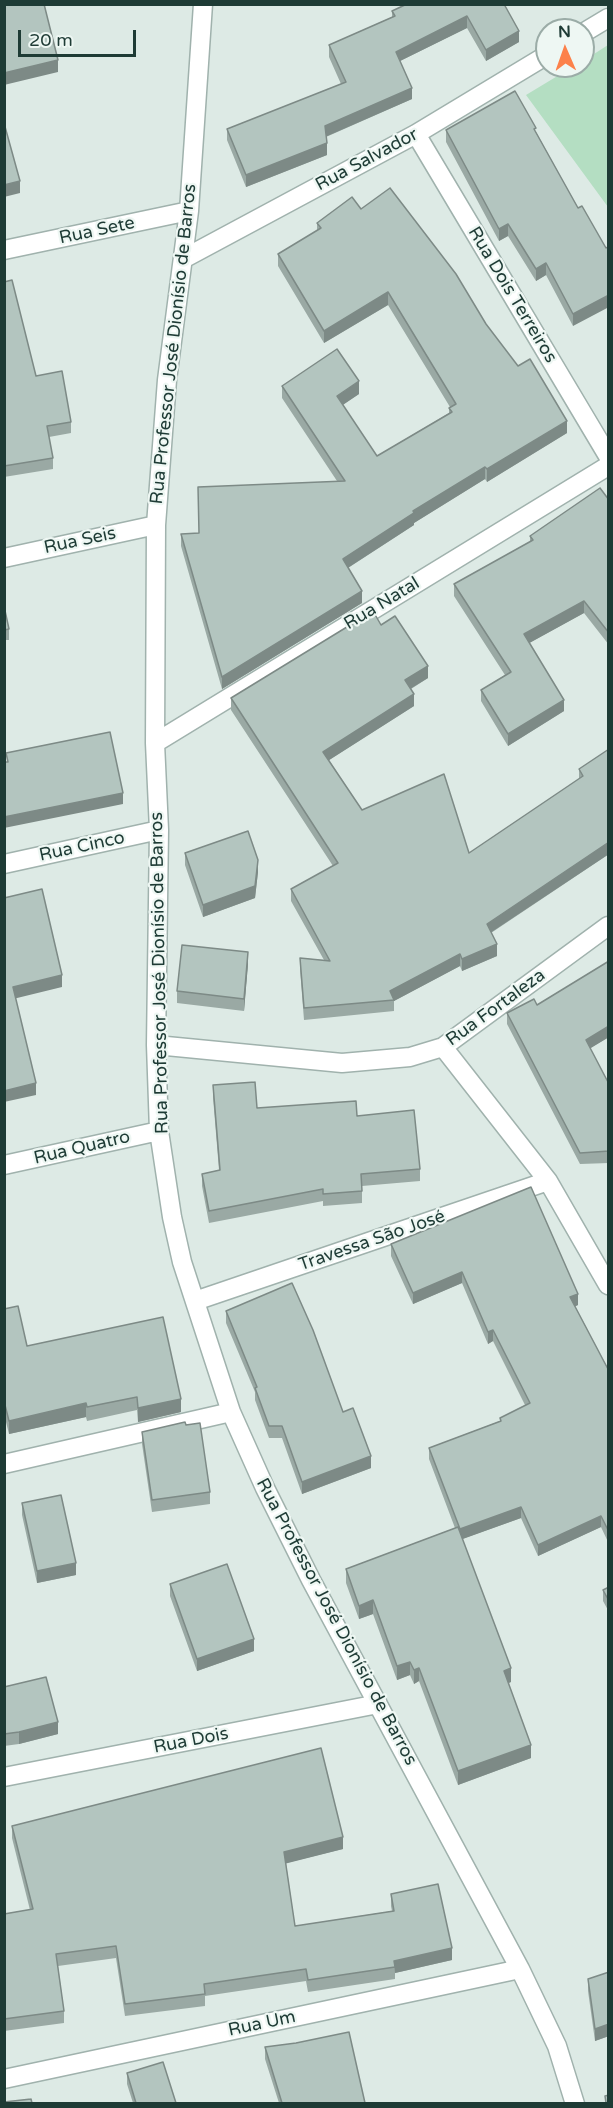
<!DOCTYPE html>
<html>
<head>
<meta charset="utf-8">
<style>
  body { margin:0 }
  #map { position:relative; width:613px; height:2108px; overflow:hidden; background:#ddeae5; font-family:"Varela Round",sans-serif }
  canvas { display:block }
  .frame { position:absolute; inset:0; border:6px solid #1e3b35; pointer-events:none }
  .north { position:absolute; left:535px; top:18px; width:60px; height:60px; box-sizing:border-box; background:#eef7f3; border:2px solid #9baca7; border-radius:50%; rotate:358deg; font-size:16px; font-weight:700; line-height:24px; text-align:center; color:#1e3b35 }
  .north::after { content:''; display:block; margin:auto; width:21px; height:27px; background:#fc814a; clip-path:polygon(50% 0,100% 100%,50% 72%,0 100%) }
  .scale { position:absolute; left:18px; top:30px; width:118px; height:27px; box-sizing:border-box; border:3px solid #1e3b35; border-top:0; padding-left:8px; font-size:18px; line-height:21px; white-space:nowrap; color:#1e3b35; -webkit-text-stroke:4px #eef7f3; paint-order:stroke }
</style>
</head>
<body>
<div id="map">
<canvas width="613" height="2108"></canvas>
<div class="frame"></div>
<div class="north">N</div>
<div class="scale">20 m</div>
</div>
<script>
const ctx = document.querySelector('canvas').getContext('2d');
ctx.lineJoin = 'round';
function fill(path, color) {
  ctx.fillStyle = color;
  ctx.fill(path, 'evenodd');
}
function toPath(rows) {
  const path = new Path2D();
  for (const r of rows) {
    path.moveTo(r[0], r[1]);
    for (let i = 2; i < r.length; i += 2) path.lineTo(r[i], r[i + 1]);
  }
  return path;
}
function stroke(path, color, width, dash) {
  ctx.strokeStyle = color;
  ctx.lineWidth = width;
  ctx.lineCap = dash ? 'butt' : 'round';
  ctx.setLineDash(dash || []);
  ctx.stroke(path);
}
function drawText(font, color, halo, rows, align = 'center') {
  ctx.font = font + ' "Varela Round",sans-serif';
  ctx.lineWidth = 4.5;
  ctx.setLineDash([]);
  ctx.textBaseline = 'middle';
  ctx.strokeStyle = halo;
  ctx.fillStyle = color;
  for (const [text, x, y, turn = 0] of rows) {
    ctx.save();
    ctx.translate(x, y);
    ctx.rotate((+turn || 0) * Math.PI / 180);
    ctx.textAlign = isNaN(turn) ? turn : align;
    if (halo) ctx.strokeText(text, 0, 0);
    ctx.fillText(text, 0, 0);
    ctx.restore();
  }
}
fill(toPath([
  [608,45,608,207,526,95,574,66,583,66,583,61]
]), '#b4dec2');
const street = toPath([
  [203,4,189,211,167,380,156,525,155,743,159,830,156,1045,159,1131,172,1217,182,1262,231,1412,265,1488,311,1580,520,1969,557,2046,575,2104],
  [583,33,608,18],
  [416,134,608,456],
  [4,250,189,211],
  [183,259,416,134,547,55],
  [4,558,156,525],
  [155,743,608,466],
  [4,864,159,830],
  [156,1045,342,1063,410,1057,443,1047,608,926],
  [443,1047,548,1181,608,1285],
  [4,1165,159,1131],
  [195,1301,548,1181],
  [4,1464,231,1412],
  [4,1777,378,1704],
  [4,2079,520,1969]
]);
stroke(street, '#a0b2ad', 21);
stroke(street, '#fff', 18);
fill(toPath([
  [504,4,519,42,486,61,467,28,400,61,412,99,326,137,327,155,246,187,227,140,227,129,341,84,329,57,329,45,392,17,392,11],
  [446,130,536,132,578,208,573,326,546,275,536,281,508,236,499,241,446,142],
  [361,209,486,324,567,433,487,482,485,479,414,523,414,525,348,568,362,603,222,689,181,546,181,534,199,533,337,481,282,398,282,386,359,394,342,405,377,456,449,413,449,408,450,407,388,305,324,343,278,266,278,254,317,231,317,223],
  [4,282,36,376,71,422,71,433,49,437,53,458,53,469,4,477],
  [609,500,609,645,584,613,529,643,564,711,508,746,481,701,481,690,505,675,454,596,454,584,530,542,530,536],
  [4,606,9,629,9,640,4,640],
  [381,625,428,678,411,689,414,706,329,760,362,810,469,853,579,779,579,769,609,749,609,854,491,933,497,956,462,971,460,966,394,1001,394,1011,304,1020,300,969,300,958,324,960,291,901,291,889,333,866,231,710,231,698],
  [609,681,609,697,607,694,607,683],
  [185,853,258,872,255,898,203,917,185,865],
  [609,961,609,1037,590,1048,609,1084,609,1163,580,1164,507,1024,507,1013,537,1005],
  [248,964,244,1011,177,1003,177,991],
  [213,1085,257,1108,357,1116,420,1169,420,1181,362,1186,362,1203,323,1206,323,1201,209,1223,202,1186,202,1174,219,1170,213,1097],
  [391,1244,578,1305,575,1306,609,1371,609,1544,601,1527,538,1556,521,1518,462,1539,511,1682,508,1683,531,1758,458,1785,419,1681,414,1684,410,1675,397,1680,373,1614,359,1619,346,1583,346,1569,455,1528,429,1459,429,1448,500,1421,500,1418,525,1405,493,1341,488,1344,462,1283,413,1304,391,1256],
  [4,1309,27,1346,181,1412,138,1422,137,1410,87,1421,86,1417,9,1434,4,1414],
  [226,1311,343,1412,371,1468,302,1494,282,1438,269,1438,255,1400,255,1392,226,1323],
  [142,1432,210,1492,210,1504,152,1512,142,1444],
  [22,1503,76,1575,37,1583,22,1515],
  [170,1584,254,1651,197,1671,170,1596],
  [609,1587,609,1612,603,1601,603,1590],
  [4,1687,58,1734,19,1744,4,1746],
  [12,1826,343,1849,286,1863,295,1926,392,1911,391,1906,391,1894,452,1960,395,1973,395,1979,308,1992,306,1981,205,1996,205,2006,125,2016,116,1958,58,1966,64,2011,64,2023,4,2031,4,1914,30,1910,12,1838],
  [609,1972,609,2036,595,2041,588,1991,588,1979],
  [265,2047,365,2103,279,2103,265,2059],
  [127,2073,176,2103,133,2103,127,2084]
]), '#9aa9a4');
fill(toPath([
  [467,16,467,28,396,63,396,52],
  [519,31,519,42,486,61,486,50],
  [58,60,58,72,4,85,4,73],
  [412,88,412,99,325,137,325,126],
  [327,143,327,155,246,187,246,175],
  [20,181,20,193,4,197,4,185],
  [508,224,508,236,499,241,499,229],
  [546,263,546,275,536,281,536,269],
  [388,292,388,305,324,343,324,331],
  [609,295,609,307,573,326,573,314],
  [359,381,359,394,337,409,337,396],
  [567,421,567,433,487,482,487,469],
  [485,467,485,479,414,523,414,525,343,571,343,559,413,511],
  [362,591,362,603,222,689,222,677],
  [584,601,584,613,524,646,524,634],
  [428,666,428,678,405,692,405,680],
  [414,694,414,706,323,764,323,752],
  [564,700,564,711,508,746,508,734],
  [123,793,123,804,4,828,4,817],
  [609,842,609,854,487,935,487,924],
  [258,860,258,872,255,898,203,917,203,905],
  [497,944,497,956,462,971,462,959],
  [248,952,248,964,244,1011,244,999],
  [460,954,460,966,394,1001,390,991],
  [62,975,62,987,13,999,13,987],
  [609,1026,609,1037,586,1051,586,1040],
  [36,1083,36,1095,4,1102,4,1091],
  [462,1272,462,1283,413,1304,413,1293],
  [578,1294,578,1305,570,1309,570,1297],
  [493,1330,493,1341,488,1344,488,1332],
  [181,1399,181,1412,138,1422,138,1408],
  [86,1403,86,1417,9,1434,9,1421],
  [371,1456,371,1468,302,1494,302,1482],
  [521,1507,521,1518,460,1540,460,1529],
  [601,1516,601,1527,538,1556,538,1545],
  [76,1563,76,1575,37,1583,37,1571],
  [373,1600,373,1614,359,1619,359,1606],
  [254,1639,254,1651,197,1671,197,1659],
  [410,1662,410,1675,397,1680,397,1666],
  [419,1668,419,1681,414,1684,414,1670],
  [511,1668,511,1682,504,1685,504,1671],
  [58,1722,58,1734,19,1744,19,1732],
  [531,1745,531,1758,458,1785,458,1771],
  [343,1837,343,1849,284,1864,284,1852],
  [452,1948,452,1960,395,1973,394,1961],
  [609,2024,609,2036,595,2041,595,2029]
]), '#7d8a86');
const building = toPath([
  [4,4,44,4,58,60,4,73,4,4],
  [407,4,504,4,519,31,486,50,467,16,396,52,412,88,325,126,327,143,246,175,227,129,346,82,329,45,395,16,392,11,407,4],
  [515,91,536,128,534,129,578,208,582,206,606,248,609,246,609,295,573,314,546,263,536,269,508,224,499,229,446,130,515,91],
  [4,123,20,181,4,185,4,123],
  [390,188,456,274,486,324,518,366,530,359,567,421,487,469,485,467,413,511,414,513,343,559,362,591,222,677,181,534,199,533,198,487,345,481,282,386,337,349,359,381,337,396,377,456,452,412,449,408,456,404,388,292,324,331,278,254,321,228,317,223,352,197,361,209,390,188],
  [12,280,36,376,62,371,71,422,47,426,53,458,4,466,4,282,12,280],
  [600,488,609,500,609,633,584,601,524,634,564,700,508,734,481,690,511,672,454,584,533,540,530,536,600,488],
  [4,606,9,629,4,630,4,606],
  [373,611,381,625,395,616,428,666,405,680,414,694,323,752,362,810,444,774,469,853,583,776,579,769,609,749,609,842,487,924,497,944,462,959,460,954,390,991,394,1000,304,1008,300,958,330,961,291,889,338,863,231,698,373,611],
  [110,732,123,793,4,817,4,762,8,762,6,753,110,732],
  [248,831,258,860,255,886,203,905,185,853,248,831],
  [42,889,62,975,13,987,36,1083,4,1091,4,898,42,889],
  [182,945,248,952,244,999,177,991,182,945],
  [609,961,609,1026,586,1040,609,1084,609,1151,580,1153,507,1013,534,999,537,1005,609,961],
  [255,1082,257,1108,356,1101,357,1116,414,1110,420,1169,361,1174,362,1191,323,1194,323,1189,209,1211,202,1174,220,1170,213,1085,255,1082],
  [531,1187,578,1294,570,1297,609,1371,609,1532,601,1516,538,1545,521,1507,460,1529,429,1448,501,1421,500,1418,530,1403,493,1330,488,1332,462,1272,413,1293,391,1244,531,1187],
  [292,1283,313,1330,343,1412,353,1408,371,1456,302,1482,282,1426,269,1426,255,1388,257,1387,226,1311,292,1283],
  [18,1306,27,1346,163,1317,181,1399,138,1408,137,1397,87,1407,86,1403,9,1421,4,1401,4,1309,18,1306],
  [185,1422,186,1425,200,1423,210,1492,152,1500,142,1432,185,1422],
  [61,1495,76,1563,37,1571,22,1503,61,1495],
  [458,1527,511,1668,504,1671,531,1745,458,1771,419,1668,414,1670,410,1662,397,1666,373,1600,359,1606,346,1569,458,1527],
  [227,1564,254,1639,197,1659,170,1584,227,1564],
  [609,1587,609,1601,603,1590,609,1587],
  [46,1677,58,1722,19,1732,4,1734,4,1687,46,1677],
  [321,1748,343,1837,284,1852,295,1926,394,1911,391,1894,438,1884,452,1948,394,1961,395,1967,308,1980,306,1969,204,1984,205,1994,125,2004,116,1946,56,1954,64,2011,4,2019,4,1914,33,1909,12,1826,321,1748],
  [609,1972,609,2024,595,2029,588,1979,609,1972],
  [349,2032,365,2103,282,2103,265,2047,296,2043,349,2032],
  [163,2062,176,2103,136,2103,127,2073,163,2062],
  [609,2095,609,2103,606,2103,605,2096,609,2095],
  [31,2099,32,2103,4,2103,4,2102,31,2099]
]);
fill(building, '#b3c5bf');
stroke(building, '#7d8a86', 1.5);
drawText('18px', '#1e3b35', '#eef7f3', [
  ["Rua Salvador",367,160,-28],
  ["Rua Sete",97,231,-12],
  ["Rua Dois Terreiros",512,295,59],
  ["Rua Professor José Dionísio de Barros",174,344,-84],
  ["Rua Seis",80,541,-12],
  ["Rua Natal",382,604,-31],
  ["Rua Cinco",82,847,-12],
  ["Rua Professor José Dionísio de Barros",160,973,-91],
  ["Rua Fortaleza",496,1008,-36],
  ["Rua Quatro",82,1148,-13],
  ["Travessa São José",372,1241,-19],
  ["Rua Professor José Dionísio de Barros",336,1622,62],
  ["Rua Dois",191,1741,-11],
  ["Rua Um",262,2024,-12]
]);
</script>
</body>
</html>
